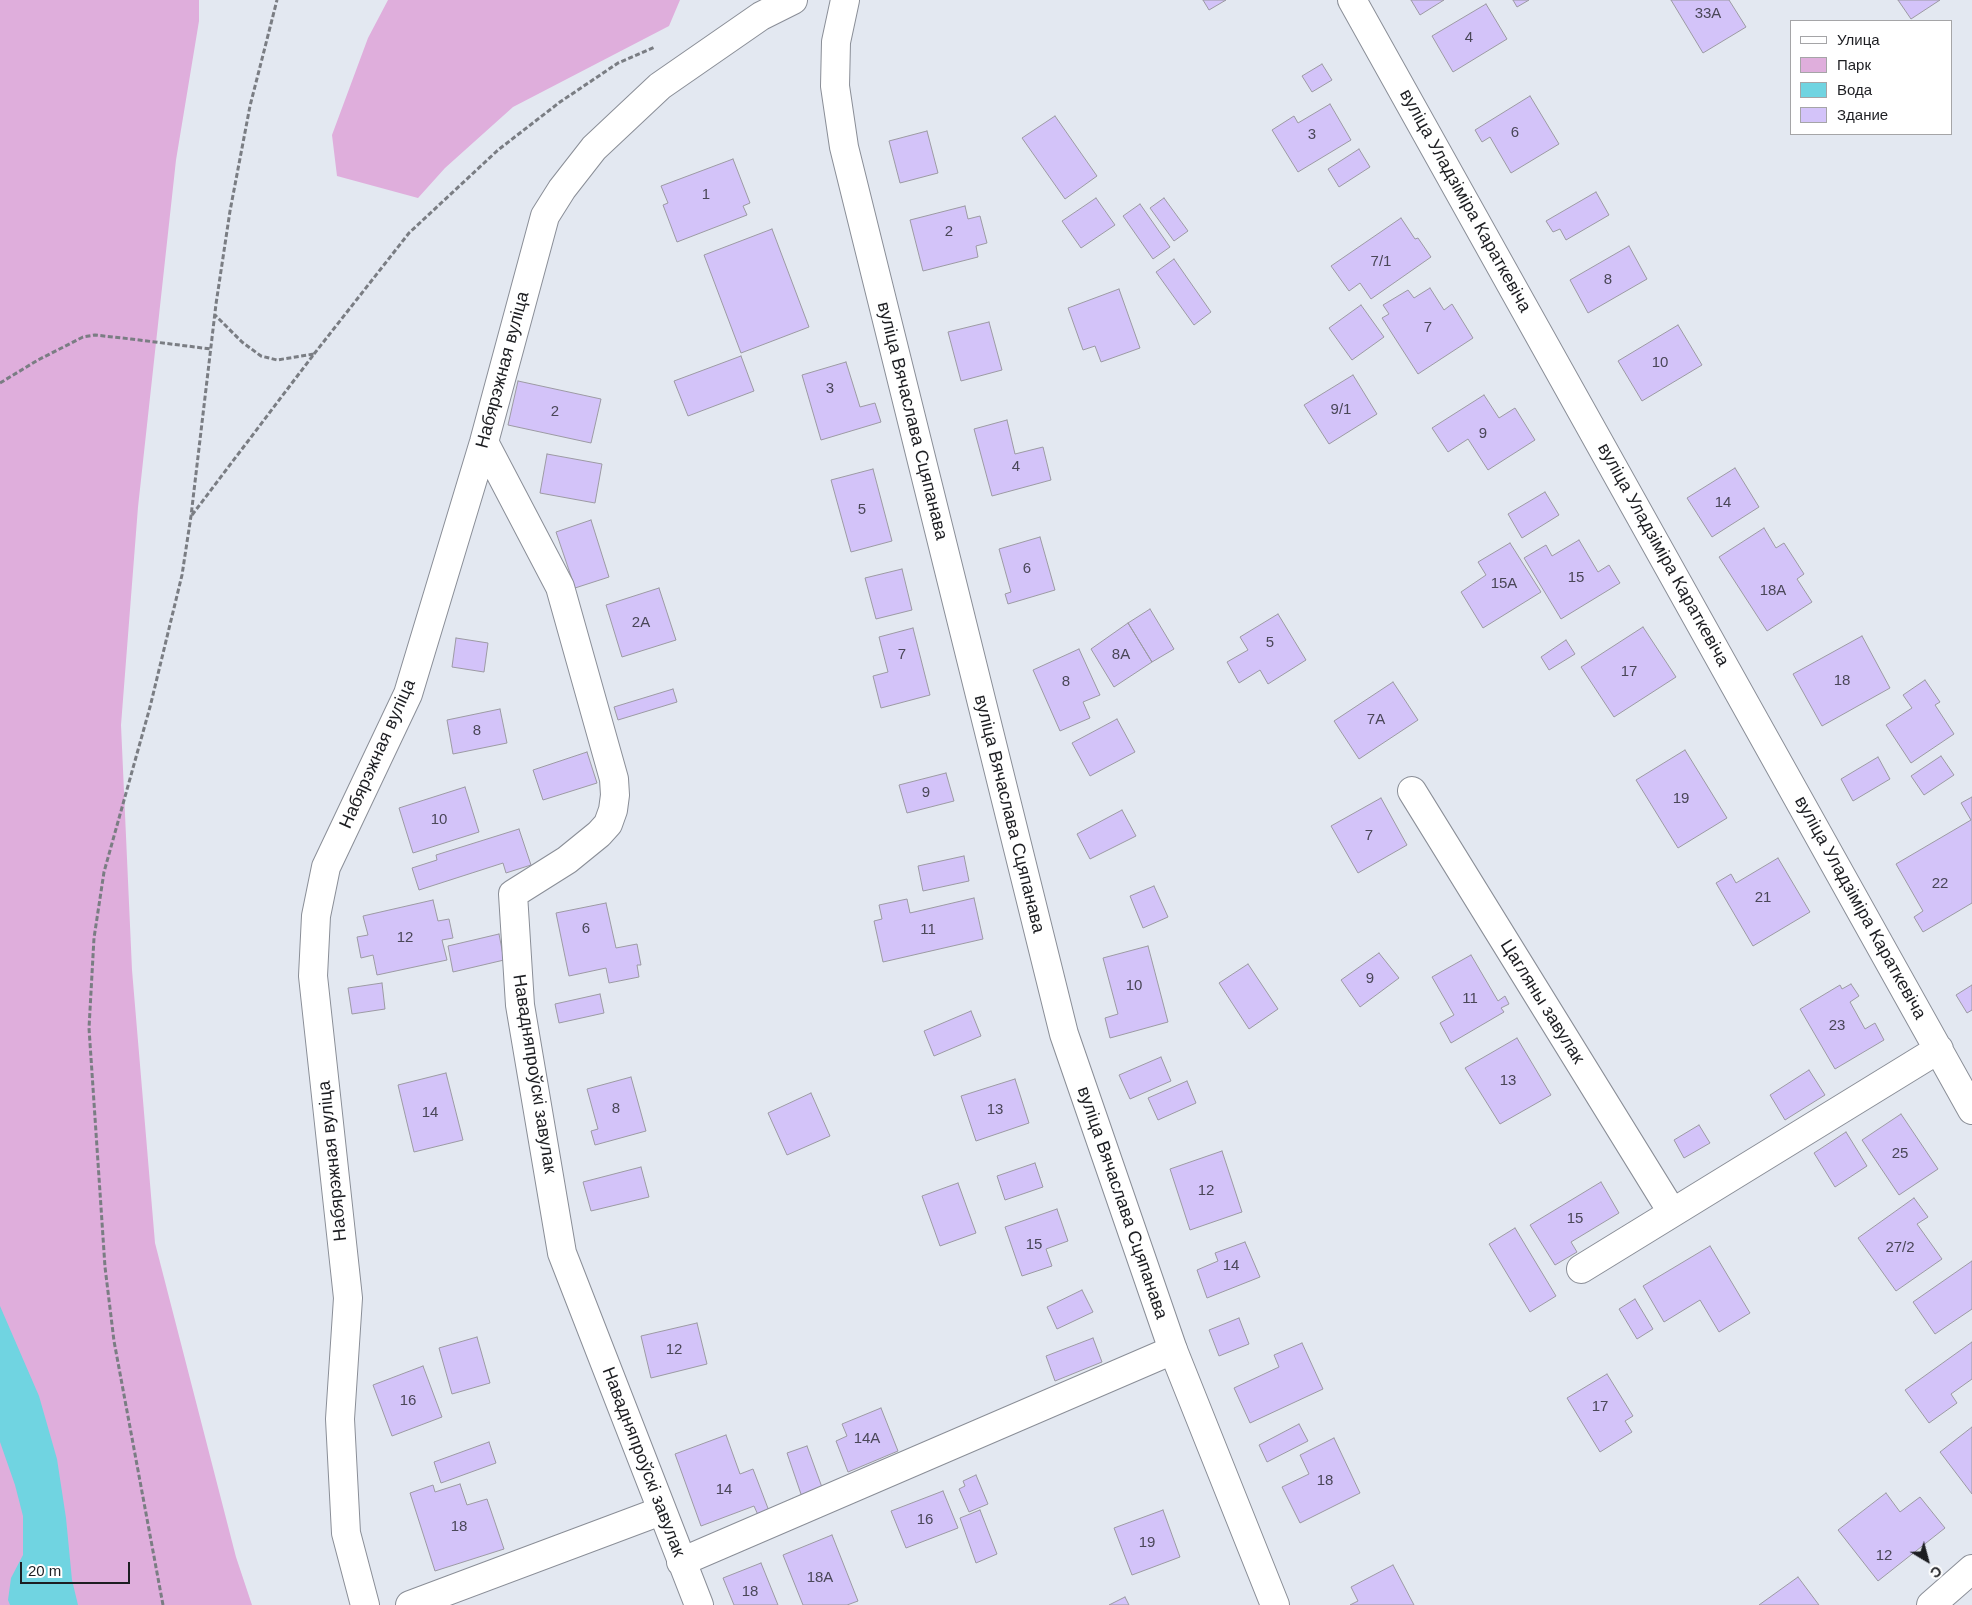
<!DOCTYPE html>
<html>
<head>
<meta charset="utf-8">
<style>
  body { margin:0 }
  #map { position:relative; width:1972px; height:1605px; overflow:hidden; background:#e3e8f1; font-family:Helvetica,sans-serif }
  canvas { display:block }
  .legend { position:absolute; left:1790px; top:20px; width:162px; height:115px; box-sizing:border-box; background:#fff; border:1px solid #a5a5a7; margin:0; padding:6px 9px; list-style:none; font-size:15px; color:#1d1e22 }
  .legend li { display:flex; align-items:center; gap:10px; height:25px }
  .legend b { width:25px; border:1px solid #a5a5a7 }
  .north { position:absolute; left:1902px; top:1535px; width:50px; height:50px; -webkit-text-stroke:4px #fff; paint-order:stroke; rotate:143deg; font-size:14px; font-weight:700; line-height:20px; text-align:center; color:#1d1e22 }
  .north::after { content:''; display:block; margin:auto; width:18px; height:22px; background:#1d1e22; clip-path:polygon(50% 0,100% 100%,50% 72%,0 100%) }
  .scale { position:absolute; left:20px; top:1562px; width:110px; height:22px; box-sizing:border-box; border:2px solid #1d1e22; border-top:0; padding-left:6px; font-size:15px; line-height:18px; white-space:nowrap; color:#1d1e22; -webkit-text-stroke:4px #fff; paint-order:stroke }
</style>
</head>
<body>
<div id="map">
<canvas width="1972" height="1605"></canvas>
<ul class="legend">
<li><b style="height:6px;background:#fff"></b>Улица</li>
<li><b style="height:14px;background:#dfaedc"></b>Парк</li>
<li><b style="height:14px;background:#70d4e1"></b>Вода</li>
<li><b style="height:14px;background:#d3c3f9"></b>Здание</li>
</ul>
<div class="north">С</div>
<div class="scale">20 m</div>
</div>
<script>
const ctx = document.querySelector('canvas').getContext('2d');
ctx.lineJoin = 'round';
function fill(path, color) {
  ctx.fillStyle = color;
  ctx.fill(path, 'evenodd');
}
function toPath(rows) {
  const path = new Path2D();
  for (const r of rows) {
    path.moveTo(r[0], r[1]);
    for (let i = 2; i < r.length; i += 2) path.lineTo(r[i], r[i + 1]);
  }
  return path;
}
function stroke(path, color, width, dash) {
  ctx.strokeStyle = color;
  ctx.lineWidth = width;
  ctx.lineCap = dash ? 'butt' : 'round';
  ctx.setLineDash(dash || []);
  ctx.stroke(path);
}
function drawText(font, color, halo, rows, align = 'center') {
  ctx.font = font + ' Helvetica,sans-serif';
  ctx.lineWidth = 4;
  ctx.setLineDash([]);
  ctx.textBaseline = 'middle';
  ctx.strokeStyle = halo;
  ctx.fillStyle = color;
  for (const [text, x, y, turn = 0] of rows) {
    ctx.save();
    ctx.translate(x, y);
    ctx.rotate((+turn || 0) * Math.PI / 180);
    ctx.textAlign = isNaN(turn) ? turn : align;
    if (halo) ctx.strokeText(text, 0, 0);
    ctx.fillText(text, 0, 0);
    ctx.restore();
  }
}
fill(toPath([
  [0,0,199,0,199,21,176,160,138,507,121,725,132,970,155,1243,236,1557,252,1605,0,1605],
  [388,0,680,0,669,26,513,107,445,168,418,198,337,176,332,135,368,38]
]), '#dfaedc');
fill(toPath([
  [0,1306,39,1396,57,1459,66,1518,72,1580,78,1605,10,1605,8,1600,11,1578,23,1555,23,1516,15,1485,0,1442]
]), '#70d4e1');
const building = toPath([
  [1203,0,1226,0,1209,10,1203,0],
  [1411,0,1444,0,1420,15,1411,0],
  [1513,0,1529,0,1517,7,1513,0],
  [1671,0,1729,0,1746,27,1703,53,1671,0],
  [1898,0,1940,0,1911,19,1898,0],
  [1486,4,1507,39,1453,72,1432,36,1486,4],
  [1322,64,1332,80,1312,92,1302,76,1322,64],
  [1530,96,1559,144,1511,173,1490,137,1482,142,1475,130,1530,96],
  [1330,104,1351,140,1298,172,1272,130,1294,116,1298,123,1330,104],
  [1055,116,1097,176,1065,199,1022,138,1055,116],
  [927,131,938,173,900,183,889,141,927,131],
  [1359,149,1370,167,1339,187,1328,169,1359,149],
  [733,159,750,203,743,206,747,215,677,242,663,205,668,203,661,186,733,159],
  [1596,192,1609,215,1566,240,1560,229,1553,232,1546,221,1596,192],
  [1096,198,1115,225,1081,248,1062,221,1096,198],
  [1164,198,1188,231,1174,241,1150,208,1164,198],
  [1140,204,1170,247,1153,259,1123,216,1140,204],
  [965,206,968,219,980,216,987,243,976,246,978,257,923,271,910,220,965,206],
  [1401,218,1415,239,1418,238,1431,257,1371,299,1360,283,1349,291,1331,266,1401,218],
  [772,229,809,327,741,353,704,255,772,229],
  [1629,246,1647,279,1588,313,1570,280,1629,246],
  [1174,259,1211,312,1194,325,1156,272,1174,259],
  [1430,288,1444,310,1452,304,1473,338,1418,374,1382,318,1389,314,1383,305,1408,290,1414,298,1430,288],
  [1119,289,1140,348,1101,362,1095,346,1083,350,1068,308,1119,289],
  [1361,305,1384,337,1352,360,1329,328,1361,305],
  [989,322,1002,370,961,381,948,332,989,322],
  [1678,325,1702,365,1642,401,1618,361,1678,325],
  [741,356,754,391,688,416,674,381,741,356],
  [846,362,860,407,875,403,881,422,821,440,802,375,846,362],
  [1353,375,1377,414,1329,444,1304,405,1353,375],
  [518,381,601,399,591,443,508,425,518,381],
  [1484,395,1499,418,1515,408,1535,440,1488,470,1468,439,1448,452,1432,428,1484,395],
  [1007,420,1015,454,1043,447,1051,480,992,496,974,429,1007,420],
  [547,454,602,464,595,503,540,493,547,454],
  [1735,468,1759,507,1712,537,1687,498,1735,468],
  [873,469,892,541,851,552,831,480,873,469],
  [1545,492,1559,515,1522,538,1508,514,1545,492],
  [591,520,609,577,575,588,556,532,591,520],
  [1764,528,1776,548,1784,543,1804,574,1797,579,1812,602,1767,631,1719,557,1764,528],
  [1040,537,1055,590,1008,604,1005,594,1011,592,999,549,1040,537],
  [1579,540,1598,572,1609,565,1620,583,1561,619,1524,558,1546,545,1552,556,1579,540],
  [1510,543,1541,592,1483,628,1461,592,1486,575,1478,562,1510,543],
  [902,569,912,610,876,619,865,578,902,569],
  [659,588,676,640,622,657,606,605,659,588],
  [1150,609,1174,649,1152,662,1128,623,1150,609],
  [1278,614,1306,660,1268,684,1260,670,1239,683,1227,662,1248,650,1240,637,1278,614],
  [1128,623,1152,662,1114,687,1091,649,1128,623],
  [1643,627,1676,677,1614,717,1581,667,1643,627],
  [913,628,930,695,881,708,873,676,888,672,879,637,913,628],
  [1862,636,1890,688,1822,726,1793,674,1862,636],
  [456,638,488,643,484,672,452,667,456,638],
  [1566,640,1575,654,1549,670,1541,657,1566,640],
  [1079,649,1100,695,1083,702,1090,718,1060,731,1033,670,1079,649],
  [1925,680,1940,702,1935,705,1954,734,1911,763,1886,725,1912,708,1903,695,1925,680],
  [1393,682,1418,720,1359,759,1334,721,1393,682],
  [673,689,677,702,618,720,614,707,673,689],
  [500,709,507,743,453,754,447,720,500,709],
  [1117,719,1135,752,1090,776,1072,743,1117,719],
  [1685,750,1727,818,1678,848,1636,780,1685,750],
  [587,752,597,783,543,800,533,770,587,752],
  [1941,756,1954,775,1924,795,1911,776,1941,756],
  [1878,757,1890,779,1853,801,1841,779,1878,757],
  [946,773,954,801,907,813,899,785,946,773],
  [465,787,479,832,413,853,399,808,465,787],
  [1972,797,1972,903,1923,932,1914,917,1923,911,1896,864,1971,820,1961,803,1972,797],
  [1381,798,1407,845,1358,873,1331,826,1381,798],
  [1122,810,1136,836,1090,859,1077,834,1122,810],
  [519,829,531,865,506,873,503,863,419,890,412,868,437,860,436,855,519,829],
  [964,856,969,881,923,891,918,866,964,856],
  [1778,858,1810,912,1753,946,1716,883,1731,874,1736,883,1778,858],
  [1154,886,1168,917,1143,928,1130,896,1154,886],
  [974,898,983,939,883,962,874,921,882,919,879,905,907,899,910,913,974,898],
  [433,900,438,921,449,919,453,938,442,940,447,960,377,975,373,955,361,958,357,937,368,935,363,916,433,900],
  [606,903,616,948,637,944,641,965,637,965,639,977,609,983,606,968,569,976,556,913,606,903],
  [499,934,504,960,453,972,448,946,499,934],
  [1148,946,1168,1022,1110,1038,1105,1018,1118,1014,1103,958,1148,946],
  [1379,953,1399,978,1360,1007,1341,980,1379,953],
  [1471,955,1498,1001,1505,996,1509,1004,1501,1008,1504,1012,1451,1043,1440,1023,1454,1015,1432,977,1471,955],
  [1248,964,1278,1009,1249,1029,1219,983,1248,964],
  [382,983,385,1009,352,1014,348,988,382,983],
  [1851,984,1859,996,1850,1002,1865,1029,1875,1023,1884,1040,1835,1069,1800,1009,1840,985,1842,989,1851,984],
  [1972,985,1972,1010,1967,1013,1956,995,1972,985],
  [600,994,604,1013,559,1023,555,1004,600,994],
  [971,1011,981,1036,934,1056,924,1031,971,1011],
  [1517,1038,1551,1095,1500,1124,1465,1068,1517,1038],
  [1161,1057,1171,1081,1130,1099,1119,1075,1161,1057],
  [1809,1070,1825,1095,1785,1120,1770,1095,1809,1070],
  [446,1073,463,1140,414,1152,398,1085,446,1073],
  [631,1077,646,1131,595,1145,591,1131,598,1129,587,1089,631,1077],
  [1015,1079,1029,1123,976,1141,961,1096,1015,1079],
  [1187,1081,1196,1103,1158,1120,1148,1098,1187,1081],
  [811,1093,830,1136,787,1155,768,1113,811,1093],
  [1901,1114,1938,1169,1899,1195,1862,1140,1901,1114],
  [1699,1125,1710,1143,1684,1158,1674,1140,1699,1125],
  [1846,1132,1867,1166,1835,1187,1814,1153,1846,1132],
  [1222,1151,1242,1212,1190,1230,1170,1169,1222,1151],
  [1035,1163,1043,1187,1005,1200,997,1176,1035,1163],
  [641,1167,649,1197,591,1211,583,1182,641,1167],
  [1601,1182,1619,1213,1571,1242,1577,1252,1555,1265,1530,1225,1601,1182],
  [958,1183,976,1233,940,1246,922,1196,958,1183],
  [1914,1198,1928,1217,1917,1224,1942,1259,1896,1291,1858,1238,1914,1198],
  [1057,1209,1068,1241,1046,1249,1052,1266,1022,1276,1005,1227,1057,1209],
  [1515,1228,1556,1296,1530,1312,1489,1244,1515,1228],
  [1245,1242,1260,1277,1207,1298,1197,1270,1218,1261,1215,1253,1245,1242],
  [1710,1246,1750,1313,1719,1332,1700,1300,1664,1322,1643,1286,1710,1246],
  [1972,1261,1972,1309,1935,1334,1913,1302,1972,1261],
  [1082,1290,1093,1312,1057,1329,1047,1307,1082,1290],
  [1635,1299,1653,1329,1637,1339,1619,1309,1635,1299],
  [1239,1318,1249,1344,1219,1356,1209,1330,1239,1318],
  [697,1323,707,1364,651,1378,641,1336,697,1323],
  [477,1337,490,1383,452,1394,439,1348,477,1337],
  [1093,1338,1102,1362,1055,1381,1046,1356,1093,1338],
  [1972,1342,1972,1379,1951,1394,1957,1403,1929,1423,1905,1390,1972,1342],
  [1302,1343,1323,1389,1250,1423,1234,1388,1279,1367,1274,1355,1302,1343],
  [423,1366,442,1417,392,1436,373,1385,423,1366],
  [1607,1374,1633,1416,1625,1421,1632,1432,1600,1452,1567,1398,1607,1374],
  [881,1408,898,1451,848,1472,836,1441,847,1436,842,1424,881,1408],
  [1299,1424,1308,1441,1267,1462,1259,1445,1299,1424],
  [1972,1427,1972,1494,1940,1452,1972,1427],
  [726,1435,740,1474,753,1469,769,1511,758,1515,754,1506,701,1526,675,1454,726,1435],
  [1334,1438,1360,1493,1300,1523,1282,1487,1309,1474,1300,1455,1334,1438],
  [489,1442,496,1463,441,1483,434,1462,489,1442],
  [807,1446,823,1490,802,1497,787,1453,807,1446],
  [976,1475,988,1504,969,1512,959,1489,965,1486,963,1481,976,1475],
  [460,1484,467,1505,487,1499,504,1549,435,1571,410,1493,433,1485,435,1492,460,1484],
  [943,1491,958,1528,906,1548,891,1511,943,1491],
  [1886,1493,1900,1512,1920,1497,1945,1528,1878,1581,1838,1530,1886,1493],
  [980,1510,997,1554,976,1563,960,1518,980,1510],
  [1163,1510,1180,1557,1132,1575,1114,1528,1163,1510],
  [832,1535,858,1601,847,1605,803,1605,783,1555,832,1535],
  [761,1563,778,1605,734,1605,723,1578,761,1563],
  [1393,1565,1414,1605,1350,1605,1358,1601,1351,1587,1393,1565],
  [1798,1577,1819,1605,1759,1605,1798,1577],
  [1125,1597,1129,1605,1109,1605,1125,1597]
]);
fill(building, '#d3c3f9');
stroke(building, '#9c9aa3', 1);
const minor = toPath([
  [1352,0,1972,1110],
  [484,442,560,587,614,779,615,795,613,810,608,824,599,834,567,860,513,894,520,1005,562,1253,699,1605],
  [1412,791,1672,1212],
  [1581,1269,1939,1049],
  [681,1562,1173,1350],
  [365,1605,346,1533,340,1419,348,1298,313,976,316,916,326,867,408,694,484,442,545,216,562,189,594,148,660,86,761,16,793,0],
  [410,1605,661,1511],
  [1931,1605,1972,1569]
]);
const secondary = toPath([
  [845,0,836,42,835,86,844,147,1064,1034,1173,1350,1275,1605]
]);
stroke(minor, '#8a8e97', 30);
stroke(secondary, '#8a8e97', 30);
stroke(toPath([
  [314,354,409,233,498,150,560,102,618,63,655,47],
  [0,383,38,360,83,337,95,335,131,339,211,349],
  [192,515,314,354,277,360,261,356,242,342,215,315],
  [163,1605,114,1341,105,1267,89,1028,94,938,104,872,150,707,182,575,191,516,216,304,230,211,250,106,277,0]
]), '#7a7d83', 3, [5, 2.5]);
stroke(minor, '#fff', 28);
stroke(secondary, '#fff', 28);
drawText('15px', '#4a4758', null, [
  ["33А",1708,14],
  ["4",1469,38],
  ["6",1515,133],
  ["3",1312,135],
  ["1",706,195],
  ["2",949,232],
  ["7/1",1381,262],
  ["8",1608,280],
  ["7",1428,328],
  ["10",1660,363],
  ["3",830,389],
  ["9/1",1341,410],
  ["2",555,412],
  ["9",1483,434],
  ["4",1016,467],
  ["14",1723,503],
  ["5",862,510],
  ["6",1027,569],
  ["15",1576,578],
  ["15А",1504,584],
  ["18А",1773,591],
  ["2А",641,623],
  ["5",1270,643],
  ["7",902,655],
  ["8А",1121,655],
  ["17",1629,672],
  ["18",1842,681],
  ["8",1066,682],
  ["7А",1376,720],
  ["8",477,731],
  ["9",926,793],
  ["19",1681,799],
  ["10",439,820],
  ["7",1369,836],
  ["22",1940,884],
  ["21",1763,898],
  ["6",586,929],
  ["11",928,930],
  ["12",405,938],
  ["9",1370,979],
  ["10",1134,986],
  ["11",1470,999],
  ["23",1837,1026],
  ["13",1508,1081],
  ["8",616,1109],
  ["13",995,1110],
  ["14",430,1113],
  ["25",1900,1154],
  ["12",1206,1191],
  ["15",1575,1219],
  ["15",1034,1245],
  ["27/2",1900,1248],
  ["14",1231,1266],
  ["12",674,1350],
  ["16",408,1401],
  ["17",1600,1407],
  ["14А",867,1439],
  ["18",1325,1481],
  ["14",724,1490],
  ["16",925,1520],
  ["18",459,1527],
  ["19",1147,1543],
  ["12",1884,1556],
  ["18А",820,1578],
  ["18",750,1592]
]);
drawText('18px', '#1d1e22', '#fff', [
  ["вуліца Уладзіміра Караткевіча",1465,201,61],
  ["Набярэжная вуліца",503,370,-75],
  ["вуліца Вячаслава Сцяпанава",912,421,76],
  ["вуліца Уладзіміра Караткевіча",1663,555,61],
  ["Набярэжная вуліца",378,754,-66],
  ["вуліца Вячаслава Сцяпанава",1009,814,76],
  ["вуліца Уладзіміра Караткевіча",1860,908,61],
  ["Цагляны завулак",1542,1002,58],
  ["Навадняпроўскі завулак",534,1074,81],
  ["Набярэжная вуліца",333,1161,-96],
  ["вуліца Вячаслава Сцяпанава",1122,1203,71],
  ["Навадняпроўскі завулак",643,1462,69]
]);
</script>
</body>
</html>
